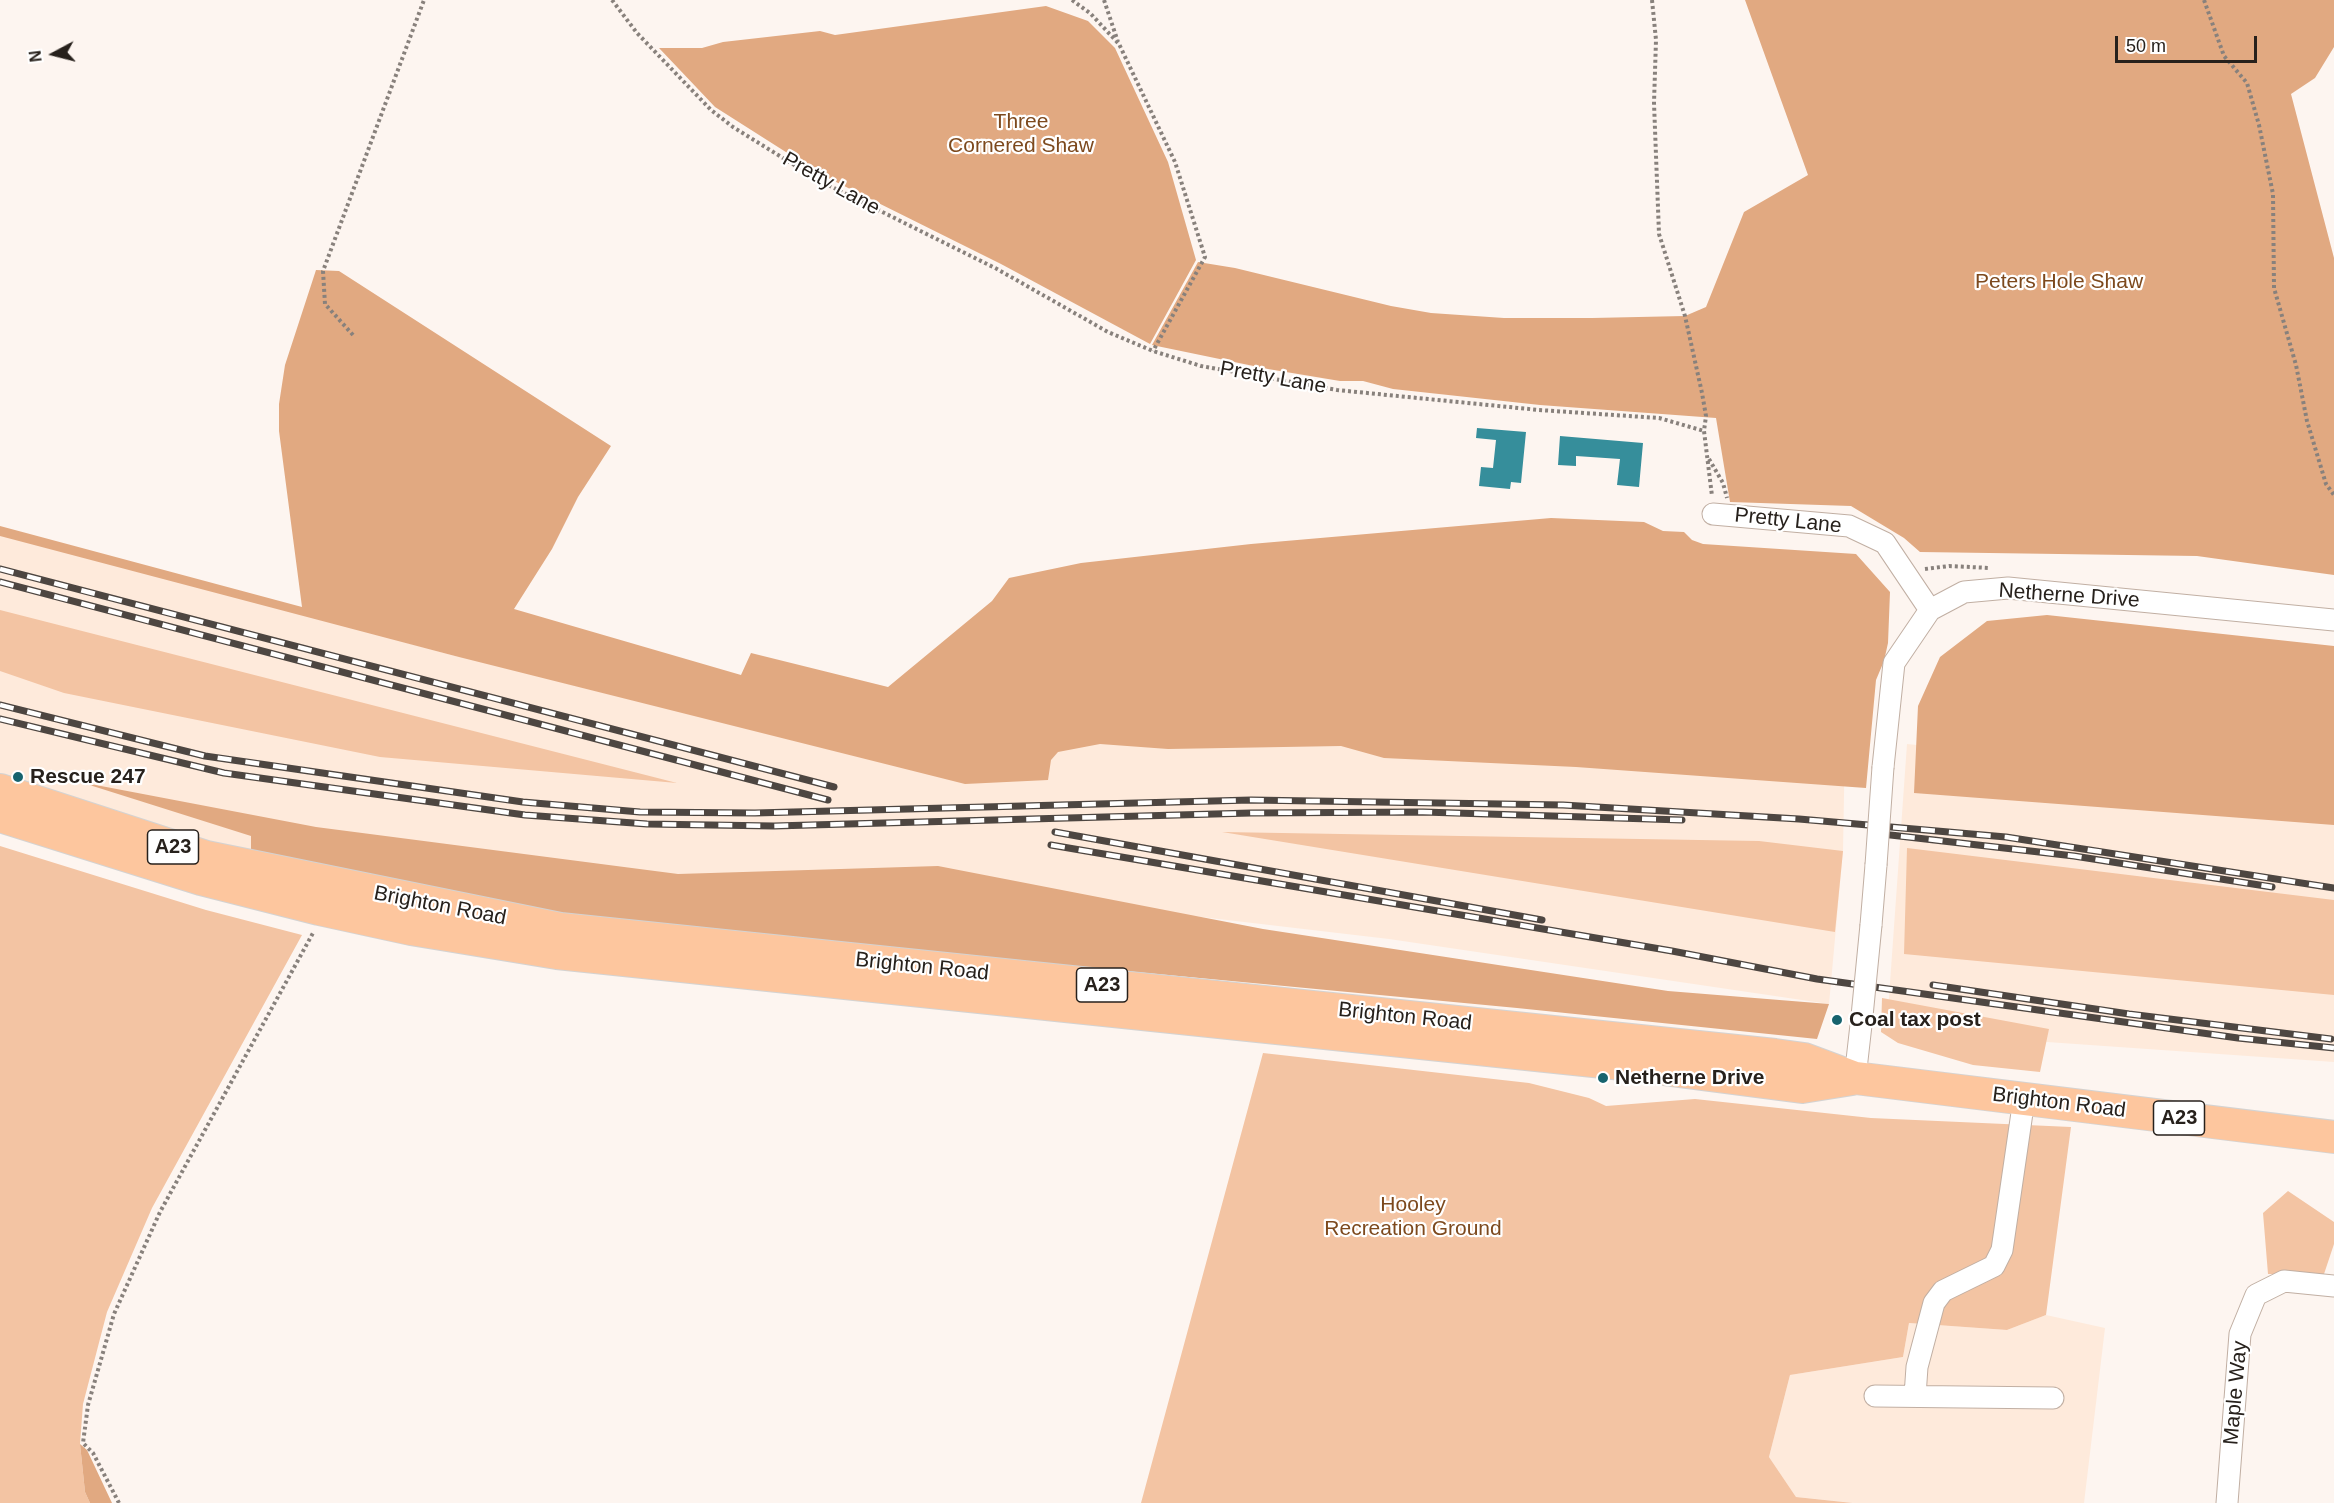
<!DOCTYPE html>
<html>
<head>
<meta charset="utf-8">
<style>
  body { margin:0 }
  #map { position:relative; width:2334px; height:1503px; overflow:hidden; background:#fdf5f0; font-family:Arial,sans-serif }
  canvas { display:block }
  .north { position:absolute; left:24px; top:24px; width:60px; height:60px; -webkit-text-stroke:4px #fff; paint-order:stroke; rotate:263deg; font-size:16px; font-weight:700; line-height:24px; text-align:center; color:#27211c }
  .north::after { content:''; display:block; margin:auto; width:21px; height:27px; background:#27211c; clip-path:polygon(50% 0,100% 100%,50% 72%,0 100%) }
  .scale { position:absolute; left:2115px; top:36px; width:142px; height:27px; box-sizing:border-box; border:3px solid #27211c; border-top:0; padding-left:8px; font-size:18px; line-height:21px; white-space:nowrap; color:#27211c; -webkit-text-stroke:4px #fff; paint-order:stroke }
</style>
</head>
<body>
<div id="map">
<canvas width="2334" height="1503"></canvas>
<div class="north">N</div>
<div class="scale">50 m</div>
</div>
<script>
const ctx = document.querySelector('canvas').getContext('2d');
ctx.lineJoin = 'round';
function fill(path, color) {
  ctx.fillStyle = color;
  ctx.fill(path, 'evenodd');
}
function toPath(rows) {
  const path = new Path2D();
  for (const r of rows) {
    path.moveTo(r[0], r[1]);
    for (let i = 2; i < r.length; i += 2) path.lineTo(r[i], r[i + 1]);
  }
  return path;
}
function stroke(path, color, width, dash) {
  ctx.strokeStyle = color;
  ctx.lineWidth = width;
  ctx.lineCap = dash ? 'butt' : 'round';
  ctx.setLineDash(dash || []);
  ctx.stroke(path);
}
function drawText(font, color, halo, rows, align = 'center') {
  ctx.font = font + ' Arial,sans-serif';
  ctx.lineWidth = 4.5;
  ctx.setLineDash([]);
  ctx.textBaseline = 'middle';
  ctx.strokeStyle = halo;
  ctx.fillStyle = color;
  for (const [text, x, y, turn = 0] of rows) {
    ctx.save();
    ctx.translate(x, y);
    ctx.rotate((+turn || 0) * Math.PI / 180);
    ctx.textAlign = isNaN(turn) ? turn : align;
    if (halo) ctx.strokeText(text, 0, 0);
    ctx.fillText(text, 0, 0);
    ctx.restore();
  }
}
fill(toPath([
  [0,531,455,656,953,730,1845,740,1843,851,1829,1004,1389,939,937,886,668,888,251,836,251,856,0,783],
  [1907,744,2334,788,2334,1062,2047,1042,1888,1011],
  [2046,1315,2105,1328,2084,1503,1854,1503,1796,1497,1769,1457,1790,1375,1903,1357,1909,1323,2007,1330]
]), '#feeadb');
fill(toPath([
  [0,610,677,783,380,757,64,693,0,671],
  [1222,832,1759,841,1843,851,1835,932],
  [0,846,206,910,302,935,152,1208,107,1312,83,1404,80,1444,85,1492,90,1503,0,1503],
  [1907,848,2334,900,2334,995,1904,954],
  [1882,998,2049,1029,2040,1072,1973,1065,1898,1043,1881,1032],
  [1263,1053,1529,1083,1589,1098,1606,1106,1695,1099,1871,1118,2071,1127,2046,1315,2007,1330,1909,1323,1903,1357,1790,1375,1769,1457,1796,1497,1853,1503,1141,1503],
  [2288,1191,2334,1222,2334,1244,2324,1274,2268,1274,2263,1213]
]), '#f3c4a3');
fill(toPath([
  [1745,0,2334,0,2334,47,2315,78,2291,94,2334,258,2334,575,2197,556,1920,552,1904,538,1851,506,1730,502,1716,418,1540,405,1393,389,1363,381,1340,381,1268,369,1152,345,1198,262,1235,268,1391,306,1431,313,1504,318,1592,318,1685,316,1706,307,1744,212,1808,175],
  [1046,6,1088,21,1115,48,1168,162,1196,260,1150,344,1001,264,822,175,715,107,659,48,702,48,723,42,820,31,835,35],
  [316,270,339,271,611,446,578,497,552,549,514,609,741,675,751,653,888,687,992,601,1009,578,1081,563,1251,544,1551,518,1644,522,1663,531,1684,532,1692,540,1703,544,1856,554,1890,592,1888,643,1884,661,1876,680,1866,788,1576,767,1384,758,1341,746,1168,749,1100,744,1058,752,1051,760,1048,780,965,784,455,656,0,536,0,526,302,607,279,431,279,404,285,365],
  [2047,615,2334,646,2334,825,1914,793,1918,706,1940,657,1987,621],
  [80,782,316,827,678,874,938,866,1263,929,1668,991,1829,1004,1817,1039,1517,1008,565,918,251,856,251,836],
  [80,1444,87,1450,112,1503,90,1503,85,1492]
]), '#e1a981');
fill(toPath([
  [1477,428,1526,432,1521,483,1511,482,1510,489,1479,486,1481,467,1493,468,1496,440,1476,438],
  [1560,436,1643,443,1639,487,1617,485,1620,459,1576,456,1576,466,1558,465]
]), '#368e9b');
const minor = toPath([
  [1713,514,1849,526,1885,543,1930,610],
  [1883,767,1894,663,1930,610,1964,592,2008,588,2334,620],
  [1871,925,1876,865],
  [1855,1078,1862,1016],
  [1875,1396,2053,1398],
  [1915,1396,1917,1367,1934,1303,1943,1291,1994,1266,2002,1250,2024,1099],
  [2227,1503,2240,1334,2256,1295,2284,1281,2334,1286]
]);
const highway = toPath([
  [0,790,206,857,560,929,1775,1055,1804,1059,1855,1078,2334,1137],
  [0,816,201,879,319,909,411,929,557,953,1632,1065,1802,1087,1852,1079]
]);
stroke(minor, '#c1afa3', 23);
stroke(highway, '#d4d3d2', 34);
stroke(toPath([
  [612,0,637,33,711,110,733,127,820,181,997,269,1108,332,1153,351,1201,366,1337,390,1539,410,1659,418,1704,431],
  [1072,0,1090,13,1119,44,1175,162,1205,257,1153,351],
  [1104,0,1118,42],
  [1652,0,1656,40,1654,103,1659,234,1685,316,1702,393,1706,416,1704,431,1712,496],
  [2204,0,2224,56,2247,83,2259,125,2273,194,2274,288,2296,365,2307,421,2326,484,2334,495],
  [353,335,325,304,323,271,424,0],
  [1709,459,1723,483,1727,498],
  [1925,569,1949,566,1990,568],
  [119,1503,93,1453,83,1443,88,1405,114,1314,160,1212,313,933]
]), '#88817c', 4, [3, 3]);
stroke(minor, '#fff', 21);
stroke(highway, '#fdc69e', 32);
const rail = toPath([
  [0,569,834,787],
  [0,582,828,800],
  [0,705,205,756,523,802,640,812,755,813,1251,800,1563,805,1799,819,2006,837,2334,888],
  [0,719,224,773,525,815,647,824,774,826,1251,813,1423,812,1682,820],
  [1055,832,1542,920],
  [1873,833,2074,856,2272,887],
  [1051,845,1672,951,1817,979,2238,1038,2334,1048],
  [1933,985,2129,1014,2331,1039]
]);
stroke(rail, '#4d4641', 7);
stroke(rail, '#fff', 4.5, [14]);
const minorBridge = toPath([
  [1876,865,1883,767],
  [1862,1016,1871,925]
]);
stroke(minorBridge, '#c1afa3', 23, []);
stroke(minorBridge, '#fff', 21);
for (const [x, y, r, color] of [
  [18,777,6,"#17636e"],
  [1837,1020,6,"#17636e"],
  [1603,1078,6,"#17636e"]
]) {
  const dot = new Path2D();
  dot.arc(x, y, r, 0, 2 * Math.PI);
  ctx.fillStyle = color;
  ctx.fill(dot);
  stroke(dot, '#fff', 2);
}
for (const [x, y, w] of [
  [173,847,51],
  [1102,985,51],
  [2179,1118,51]
]) {
  const box = new Path2D();
  box.roundRect(x - w / 2, y - 17, w, 34, 4.5);
  ctx.fillStyle = '#fff';
  ctx.fill(box);
  stroke(box, '#27211c', 1.5);
}
drawText('bold 20px', '#27211c', null, [
  ["A23",173,847],
  ["A23",1102,985],
  ["A23",2179,1118]
]);
drawText('21px', '#7d491d', '#fff', [
  ["Three",1021,122],
  ["Cornered Shaw",1021,146],
  ["Peters Hole Shaw",2059,282],
  ["Hooley",1413,1205],
  ["Recreation Ground",1413,1229]
]);
drawText('21px', '#27211c', '#fff', [
  ["Pretty Lane",831,184,29],
  ["Pretty Lane",1273,378,10],
  ["Pretty Lane",1788,521,6],
  ["Netherne Drive",2069,596,4],
  ["Brighton Road",440,906,11],
  ["Brighton Road",922,967,6],
  ["Brighton Road",1405,1017,6],
  ["Brighton Road",2059,1103,7],
  ["Maple Way",2236,1393,-85]
]);
drawText('bold 21px', '#27211c', '#fff', [
  ["Rescue 247",30,777],
  ["Coal tax post",1849,1020],
  ["Netherne Drive",1615,1078]
], 'left');
</script>
</body>
</html>
